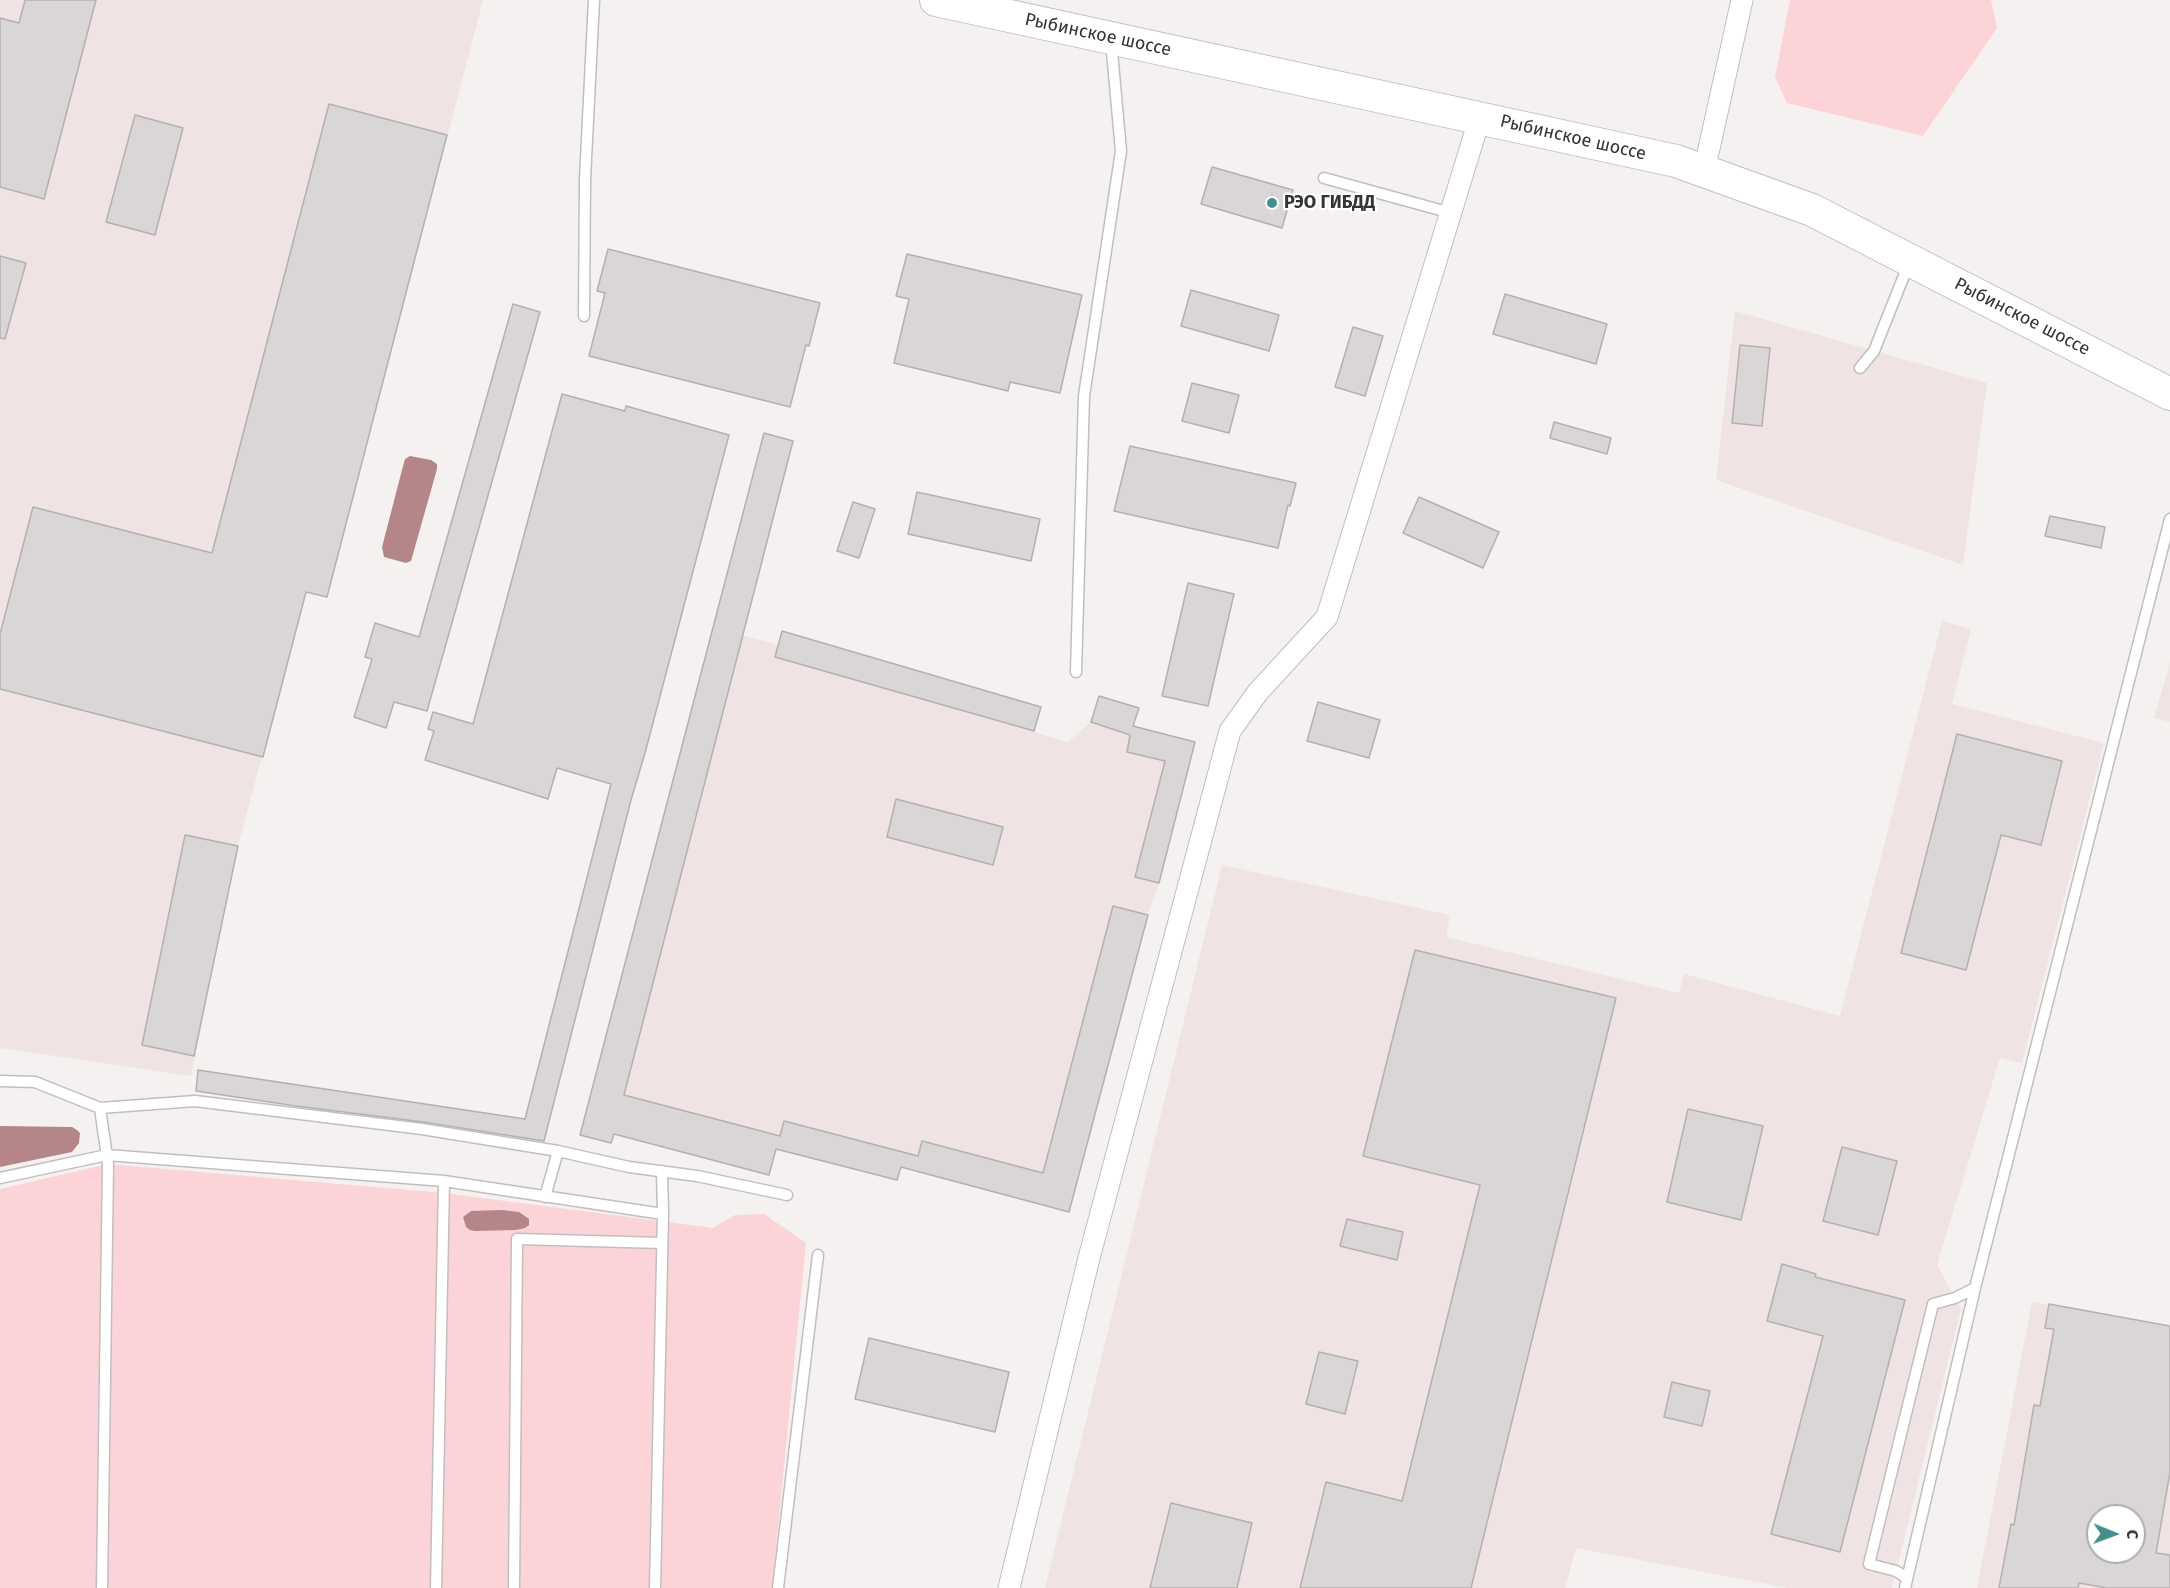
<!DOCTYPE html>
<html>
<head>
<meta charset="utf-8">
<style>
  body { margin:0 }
  #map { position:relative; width:2170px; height:1588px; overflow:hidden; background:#f5f1f1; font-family:"Fira Sans",sans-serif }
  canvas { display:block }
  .north { position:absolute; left:2086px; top:1504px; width:60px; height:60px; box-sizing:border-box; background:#fff; border:2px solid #aeadad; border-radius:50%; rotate:91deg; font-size:16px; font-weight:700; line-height:24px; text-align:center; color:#353333 }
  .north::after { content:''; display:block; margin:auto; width:21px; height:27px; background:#468d8c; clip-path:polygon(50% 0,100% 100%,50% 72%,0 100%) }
</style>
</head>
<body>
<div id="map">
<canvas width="2170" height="1588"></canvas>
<div class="north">С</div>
</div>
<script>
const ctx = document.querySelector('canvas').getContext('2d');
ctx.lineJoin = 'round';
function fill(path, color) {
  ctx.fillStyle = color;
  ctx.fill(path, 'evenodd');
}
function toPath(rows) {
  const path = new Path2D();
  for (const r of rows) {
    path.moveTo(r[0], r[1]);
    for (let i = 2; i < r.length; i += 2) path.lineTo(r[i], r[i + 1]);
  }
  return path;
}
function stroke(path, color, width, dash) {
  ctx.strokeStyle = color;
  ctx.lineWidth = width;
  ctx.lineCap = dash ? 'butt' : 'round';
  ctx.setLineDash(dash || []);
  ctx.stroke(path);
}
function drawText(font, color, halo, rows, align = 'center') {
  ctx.font = font + ' "Fira Sans",sans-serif';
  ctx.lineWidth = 4.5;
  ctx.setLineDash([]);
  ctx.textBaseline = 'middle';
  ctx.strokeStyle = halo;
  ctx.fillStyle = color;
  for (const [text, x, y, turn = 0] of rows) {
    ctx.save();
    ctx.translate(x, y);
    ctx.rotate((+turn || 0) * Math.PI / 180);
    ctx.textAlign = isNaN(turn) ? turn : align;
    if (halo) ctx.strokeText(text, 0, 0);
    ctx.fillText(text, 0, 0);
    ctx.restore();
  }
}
fill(toPath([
  [0,0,483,0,327,597,306,592,238,846,191,1076,0,1048],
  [1735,311,1987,383,1963,565,1716,480],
  [1942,621,1971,629,1952,704,2104,743,2022,1063,2000,1058,1937,1265,1961,1309,1892,1588,1789,1588,1576,1548,1565,1588,1045,1588,1222,865,1450,915,1446,937,1679,993,1684,974,1840,1016],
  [742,635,778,645,775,657,1068,742,1091,722,1130,735,1133,726,1195,742,1159,883,1148,915,1069,1212,914,1170,917,1156,784,1121,780,1136,624,1095],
  [2170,662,2170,722,2154,718],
  [2032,1302,2170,1326,2170,1588,1977,1588],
  [2098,1516,2134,1516,2134,1552,2098,1552]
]), '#f0e3e3');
fill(toPath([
  [1790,0,1991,0,1997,28,1923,136,1787,103,1775,77],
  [108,1164,444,1193,713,1228,735,1215,764,1214,806,1243,772,1588,0,1588,0,1189]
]), '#fcd4d7');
fill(toPath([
  [410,456,431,460,437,464,437,469,413,554,411,561,406,563,384,557,382,547,402,470,405,459],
  [0,1126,72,1127,77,1130,80,1133,79,1143,72,1152,0,1167],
  [502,1210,519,1212,529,1219,529,1225,525,1228,515,1230,475,1231,470,1230,466,1227,463,1217,471,1211]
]), '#b58689');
const building = toPath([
  [25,0,96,0,44,199,0,187,0,18,19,23,25,0],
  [329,104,447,135,327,597,306,592,263,757,0,689,0,634,33,507,212,553,329,104],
  [135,115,183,128,155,235,106,222,135,115],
  [1212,167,1293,190,1282,228,1201,204,1212,167],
  [608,249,820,303,809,346,806,345,790,407,589,356,605,293,597,291,608,249],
  [907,254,1082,295,1060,393,1010,382,1008,391,894,363,909,299,896,296,907,254],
  [0,256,26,263,5,339,0,338,0,256],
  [1191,290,1279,315,1269,351,1181,326,1191,290],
  [1505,294,1607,324,1596,364,1493,334,1505,294],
  [513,304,540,312,427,711,394,702,386,728,354,717,372,659,365,657,375,623,419,637,513,304],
  [1353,327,1383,336,1365,396,1335,387,1353,327],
  [1740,345,1770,348,1762,426,1732,423,1740,345],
  [1192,383,1239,395,1229,433,1182,421,1192,383],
  [562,394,625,411,626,406,729,435,645,753,631,800,544,1141,423,1122,296,1106,196,1091,198,1070,525,1119,611,784,557,768,548,799,425,760,434,731,428,729,433,712,473,724,562,394],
  [1554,422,1611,438,1607,454,1550,438,1554,422],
  [764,433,793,441,624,1095,780,1136,784,1121,918,1156,922,1141,1043,1173,1113,906,1148,915,1069,1212,901,1167,897,1180,776,1149,769,1175,614,1134,611,1143,580,1135,764,433],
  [1130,446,1296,483,1290,506,1288,505,1278,548,1114,511,1130,446],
  [917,492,1040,519,1031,561,908,534,917,492],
  [1419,497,1499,532,1483,568,1403,533,1419,497],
  [853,502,875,509,859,558,837,551,853,502],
  [2050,516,2105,527,2101,548,2045,536,2050,516],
  [1188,583,1234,594,1208,706,1162,696,1188,583],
  [782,631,1041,707,1034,731,775,657,782,631],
  [1099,696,1139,708,1133,726,1195,742,1159,883,1135,877,1165,761,1127,752,1130,735,1091,722,1099,696],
  [1318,702,1380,720,1369,758,1307,741,1318,702],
  [1957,734,2062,761,2041,845,2001,835,1966,970,1901,953,1957,734],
  [896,799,1003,827,993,865,887,837,896,799],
  [185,835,238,846,194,1056,142,1045,185,835],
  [1415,950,1616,998,1471,1588,1300,1588,1326,1482,1402,1501,1480,1185,1363,1156,1415,950],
  [1688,1109,1763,1126,1741,1220,1667,1202,1688,1109],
  [1842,1147,1897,1161,1878,1235,1823,1221,1842,1147],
  [1347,1219,1403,1232,1397,1260,1340,1246,1347,1219],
  [1782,1264,1816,1274,1815,1277,1905,1300,1840,1552,1771,1534,1823,1336,1767,1321,1782,1264],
  [2049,1304,2170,1326,2170,1472,2156,1553,2170,1555,2170,1588,2107,1588,2079,1583,2078,1588,1999,1588,2011,1524,2014,1525,2034,1405,2040,1406,2054,1329,2045,1328,2049,1304],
  [2098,1516,2134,1516,2134,1552,2098,1552,2098,1516],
  [869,1338,1009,1372,995,1432,855,1399,869,1338],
  [1319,1352,1358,1361,1345,1414,1306,1404,1319,1352],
  [1672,1382,1710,1391,1702,1426,1664,1417,1672,1382],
  [1171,1503,1252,1523,1237,1588,1150,1588,1171,1503]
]);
fill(building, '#dad6d7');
stroke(building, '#b4b0b0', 1.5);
const lane = toPath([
  [1324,178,1451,213],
  [584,316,585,179,594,0],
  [1860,368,1874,351,1909,263],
  [1076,672,1084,396,1121,151,1111,41],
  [0,1081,35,1082,100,1108,195,1101,422,1129,558,1151,629,1167,697,1176,787,1195],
  [100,1108,108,1164,102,1588],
  [662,1171,663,1214],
  [0,1178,107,1155,444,1181,663,1214,655,1588],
  [545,1197,558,1151],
  [1907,1578,1896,1571,1869,1564,1933,1304,1955,1298,1975,1288],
  [436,1588,444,1181],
  [514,1588,517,1239,662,1243],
  [778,1588,818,1255],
  [1905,1588,1975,1288,2170,519]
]);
const street = toPath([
  [1704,171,1742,0],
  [1009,1588,1089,1258,1230,731,1258,692,1327,617,1480,117]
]);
const primary = toPath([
  [936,0,1676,161,1812,210,2170,394]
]);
stroke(lane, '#c2bebe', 13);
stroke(street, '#c2bebe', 23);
stroke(primary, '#c2bebe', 34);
stroke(lane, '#fff', 10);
stroke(street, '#fff', 21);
stroke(primary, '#fff', 32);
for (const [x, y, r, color] of [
  [1272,203,6,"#468d8c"]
]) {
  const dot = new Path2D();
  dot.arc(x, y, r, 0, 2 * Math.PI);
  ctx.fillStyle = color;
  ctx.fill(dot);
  stroke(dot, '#fff', 2);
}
drawText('18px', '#353333', '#fff', [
  ["Рыбинское шоссе",1098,35,12],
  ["Рыбинское шоссе",1573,138,13],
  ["Рыбинское шоссе",2022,317,27]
]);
drawText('bold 18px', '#353333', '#fff', [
  ["РЭО ГИБДД",1284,203]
], 'left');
</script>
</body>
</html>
